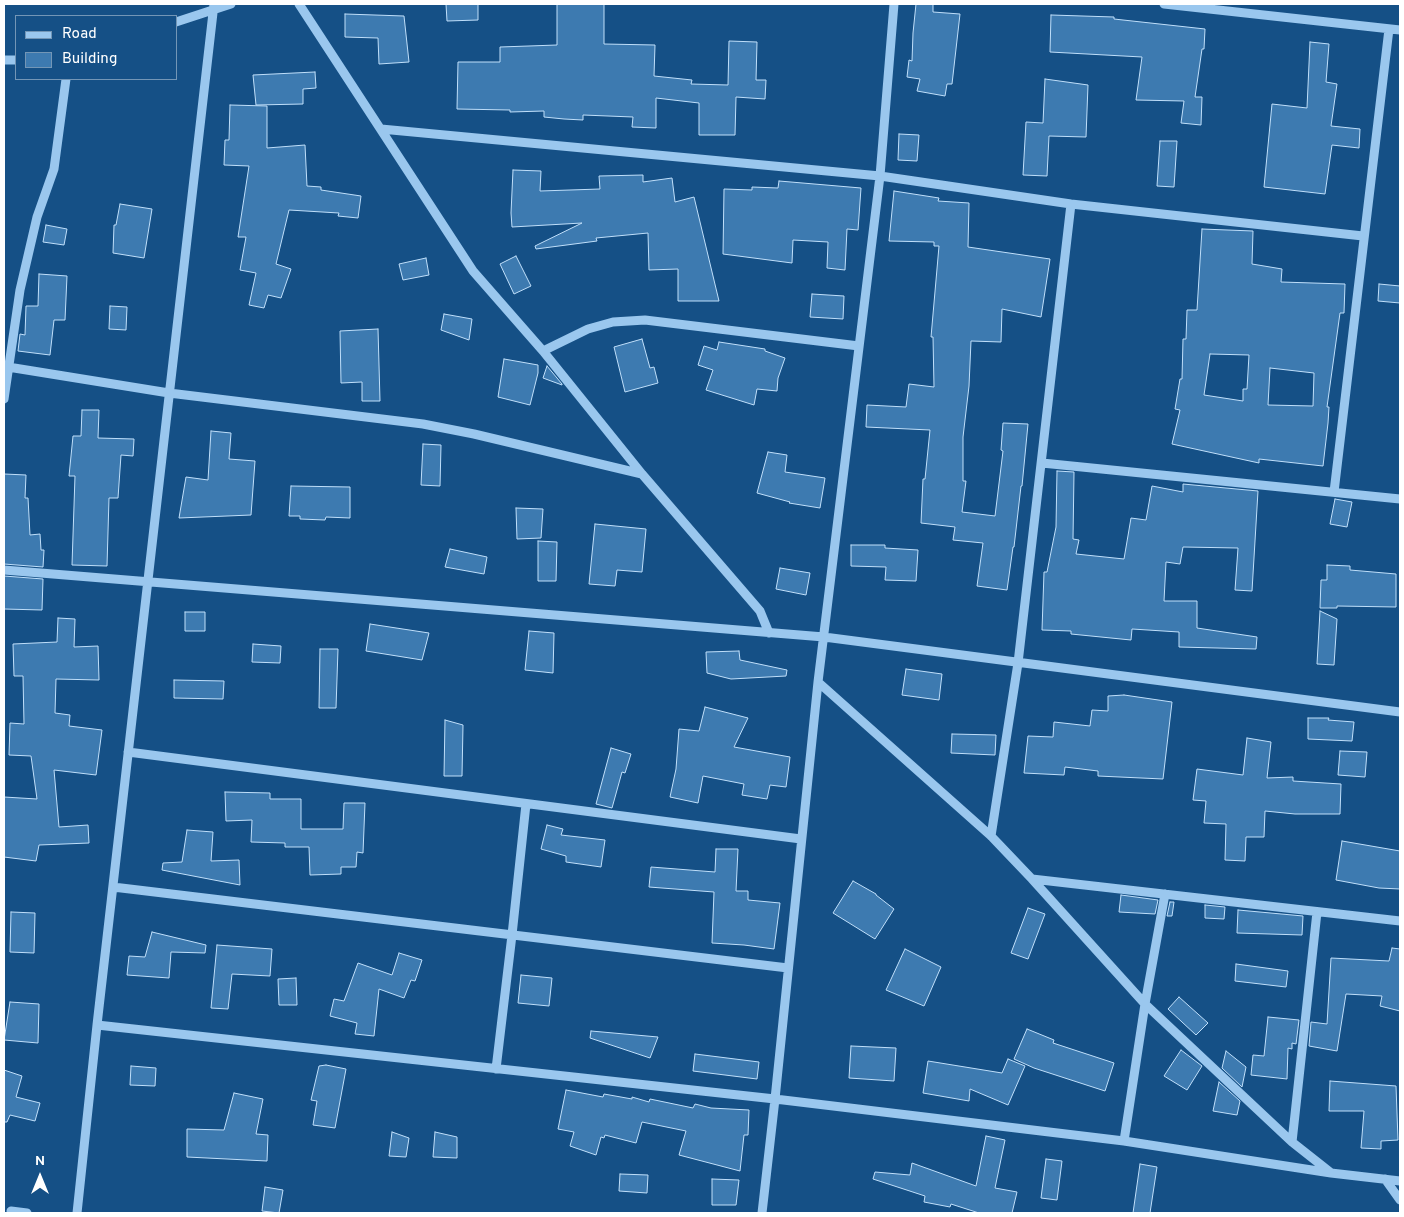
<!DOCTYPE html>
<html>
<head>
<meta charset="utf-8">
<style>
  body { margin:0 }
  #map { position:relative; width:1404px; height:1217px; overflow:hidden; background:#155086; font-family:Overpass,sans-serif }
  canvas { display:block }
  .frame { position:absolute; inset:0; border:5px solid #fff; pointer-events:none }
  .legend { position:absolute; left:15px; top:15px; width:162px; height:65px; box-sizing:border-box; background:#155086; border:1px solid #7396b6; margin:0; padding:6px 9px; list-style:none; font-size:15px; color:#fff }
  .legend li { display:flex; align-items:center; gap:10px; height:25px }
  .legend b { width:25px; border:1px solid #7396b6 }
  .north { position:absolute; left:15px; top:1152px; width:50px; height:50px; -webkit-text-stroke:4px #155086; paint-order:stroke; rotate:0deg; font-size:14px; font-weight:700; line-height:20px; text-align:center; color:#fff }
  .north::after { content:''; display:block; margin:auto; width:18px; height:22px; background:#fff; clip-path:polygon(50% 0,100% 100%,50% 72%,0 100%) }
</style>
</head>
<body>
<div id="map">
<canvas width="1404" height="1217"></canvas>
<div class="frame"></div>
<ul class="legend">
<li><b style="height:6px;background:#9ac7ee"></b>Road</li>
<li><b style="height:14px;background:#3d7ab0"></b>Building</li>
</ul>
<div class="north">N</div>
</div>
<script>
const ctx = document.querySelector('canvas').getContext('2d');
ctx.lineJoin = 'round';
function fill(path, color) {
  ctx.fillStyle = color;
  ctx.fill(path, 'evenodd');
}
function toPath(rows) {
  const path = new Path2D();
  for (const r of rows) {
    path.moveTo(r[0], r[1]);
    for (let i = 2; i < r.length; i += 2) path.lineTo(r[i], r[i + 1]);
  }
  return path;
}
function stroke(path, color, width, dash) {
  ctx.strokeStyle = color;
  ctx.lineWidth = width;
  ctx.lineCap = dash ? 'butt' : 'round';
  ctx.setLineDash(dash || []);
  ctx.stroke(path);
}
const building = toPath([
  [446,4,478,4,478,20,447,21,446,4],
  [557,4,604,4,604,44,655,45,654,76,692,80,691,84,728,85,729,41,757,42,756,80,766,80,765,99,736,97,735,135,699,135,699,103,656,98,656,128,632,127,633,117,583,115,583,120,564,119,544,117,544,111,510,112,510,110,457,109,458,62,500,62,500,47,557,45,557,4],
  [916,4,933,4,933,12,960,14,952,84,947,84,945,96,917,91,920,79,907,77,909,60,912,61,913,33,916,4],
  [345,14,404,16,409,62,379,64,378,38,345,37,345,14],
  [1051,15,1114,17,1114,19,1205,29,1204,49,1202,49,1195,97,1202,97,1201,125,1181,123,1184,101,1136,100,1142,57,1050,52,1051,15],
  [1310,42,1329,44,1326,82,1337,84,1331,126,1360,129,1359,148,1332,145,1325,194,1264,187,1272,104,1307,108,1310,42],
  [315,72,316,88,303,89,303,104,256,105,253,75,315,72],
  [1045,79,1088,85,1086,137,1049,136,1047,176,1023,175,1026,122,1043,123,1045,79],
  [230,105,267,106,267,148,305,145,307,186,321,187,321,190,361,196,358,218,338,216,339,213,289,210,276,264,291,269,281,298,268,295,264,308,249,305,256,273,240,270,246,237,238,237,249,166,224,165,225,140,229,140,230,105],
  [899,134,919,135,917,161,898,160,899,134],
  [1160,141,1177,141,1174,187,1157,186,1160,141],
  [513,170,541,171,540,191,600,189,599,176,643,175,643,182,672,178,675,202,694,197,719,301,678,301,678,269,649,270,648,233,596,238,597,241,536,249,535,246,582,223,512,227,511,213,513,170],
  [779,181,861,188,858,230,847,229,845,270,827,268,828,242,793,240,792,263,723,254,724,189,752,190,752,187,778,188,779,181],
  [894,191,939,198,938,201,969,203,968,247,1050,259,1041,317,1002,309,1001,342,971,341,969,386,963,437,963,481,966,481,962,512,995,516,1003,451,1001,450,1003,423,1028,424,1022,486,1021,486,1014,547,1013,547,1007,590,977,586,983,543,953,540,955,527,921,523,923,479,925,479,930,430,866,427,867,405,906,407,909,384,934,387,933,337,931,337,939,246,934,246,934,242,889,241,894,191],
  [120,204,152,209,144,258,113,253,114,225,116,225,120,204],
  [46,225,67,229,64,245,43,242,46,225],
  [1202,229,1253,231,1252,264,1282,269,1281,282,1345,284,1344,313,1340,313,1327,407,1329,407,1328,423,1323,466,1259,459,1259,463,1172,444,1180,410,1175,409,1180,379,1182,379,1183,339,1186,339,1187,310,1197,310,1202,229],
  [1210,354,1249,355,1247,389,1243,389,1243,401,1204,395,1210,354],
  [1270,368,1314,373,1313,406,1268,405,1270,368],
  [516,256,531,286,514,294,500,264,516,256],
  [426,258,429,275,403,280,399,264,426,258],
  [39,274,67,276,65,320,54,320,50,355,18,351,20,334,25,335,26,306,38,306,39,274],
  [1379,284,1400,286,1400,303,1378,301,1379,284],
  [812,294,844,296,843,319,810,317,812,294],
  [110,306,127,307,126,330,109,329,110,306],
  [444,314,472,319,469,340,441,330,444,314],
  [378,329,380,401,362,401,362,382,341,383,340,331,378,329],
  [642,339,650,368,654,367,658,383,625,392,614,347,642,339],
  [719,342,765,349,765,351,785,358,778,378,777,391,757,389,754,405,706,390,713,370,698,365,704,346,717,350,719,342],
  [504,359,538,365,538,373,530,405,498,397,504,359],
  [547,366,562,384,562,385,543,378,547,366],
  [82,410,99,410,98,438,134,439,133,456,121,455,118,498,109,498,107,566,72,565,75,476,69,476,73,436,81,436,82,410],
  [211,431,231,433,229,459,255,461,251,515,179,518,186,477,208,480,211,431],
  [423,444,441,445,440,486,421,485,423,444],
  [768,452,787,455,785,472,825,478,820,508,789,503,790,502,757,493,768,452],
  [1057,471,1074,472,1073,539,1079,540,1076,554,1124,559,1131,518,1146,520,1152,486,1183,492,1183,484,1258,491,1252,591,1235,590,1238,548,1183,547,1180,564,1166,562,1164,601,1197,601,1197,628,1257,637,1256,649,1179,647,1179,632,1132,629,1131,640,1071,634,1071,631,1042,630,1044,572,1047,572,1056,527,1057,471],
  [4,474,26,475,25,498,28,498,30,535,40,534,41,550,44,550,43,567,4,564,4,474],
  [291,486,350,487,350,518,326,517,325,520,300,519,300,516,289,516,291,486],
  [1335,499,1352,502,1347,527,1330,524,1335,499],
  [516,508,543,509,541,538,517,539,516,508],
  [595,524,646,529,642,572,617,570,615,586,589,584,595,524],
  [538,541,557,542,556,581,538,581,538,541],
  [851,545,885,545,885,548,918,550,916,581,885,580,886,567,851,566,851,545],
  [450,549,487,557,484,574,445,567,450,549],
  [1327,565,1350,566,1350,570,1396,574,1396,607,1337,606,1337,608,1320,608,1321,580,1327,580,1327,565],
  [780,568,810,573,806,595,776,589,780,568],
  [4,576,43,579,42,610,4,609,4,576],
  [1320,611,1337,619,1334,665,1317,664,1320,611],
  [185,612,205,612,205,631,185,631,185,612],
  [58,618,75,619,74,647,98,646,99,680,56,679,55,713,70,715,69,726,102,730,96,775,54,770,59,827,88,825,89,843,39,845,36,861,4,857,4,797,37,799,31,756,9,755,10,723,24,724,23,676,14,676,13,644,57,642,58,618],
  [370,624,429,633,422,660,366,651,370,624],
  [529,631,554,633,553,673,525,670,529,631],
  [253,644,281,646,280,663,252,662,253,644],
  [320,649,338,649,336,708,319,708,320,649],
  [739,651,740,660,787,670,786,676,731,679,707,673,706,652,739,651],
  [906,669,942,674,939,700,902,695,906,669],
  [174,680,224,681,223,699,174,698,174,680],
  [1124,695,1172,702,1163,779,1098,776,1098,771,1065,767,1064,775,1024,773,1028,736,1053,737,1054,722,1090,726,1092,710,1108,711,1108,696,1124,695],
  [705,707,748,718,734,747,790,757,786,787,770,785,767,799,742,795,744,784,703,776,698,803,670,797,676,769,679,729,699,731,705,707],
  [1308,718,1329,718,1328,720,1354,722,1352,741,1308,739,1308,718],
  [445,720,463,725,462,776,444,776,445,720],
  [952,734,996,735,995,755,951,753,952,734],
  [1247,738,1271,742,1267,778,1293,777,1293,781,1341,784,1340,814,1295,814,1265,811,1264,837,1246,837,1245,861,1225,860,1226,824,1204,823,1206,801,1193,800,1197,769,1243,775,1247,738],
  [611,748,631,754,625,773,622,772,612,808,596,804,611,748],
  [1340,751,1367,752,1365,777,1338,775,1340,751],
  [225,792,270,793,270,799,301,799,301,829,343,829,344,803,365,803,363,853,357,852,356,867,341,867,341,874,310,875,309,847,285,847,285,843,251,842,252,820,226,821,225,792],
  [547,825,563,829,561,835,605,840,601,867,566,862,566,856,541,849,547,825],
  [187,830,213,832,211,861,239,860,240,885,162,870,163,863,182,862,187,830],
  [1342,841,1400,851,1400,889,1379,888,1336,880,1342,841],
  [716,849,738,849,736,891,748,891,748,900,780,903,774,949,744,945,712,943,714,892,649,887,651,867,715,872,716,849],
  [853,881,876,894,876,895,894,909,875,939,833,913,853,881],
  [1121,895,1158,900,1155,914,1119,912,1121,895],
  [1170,902,1174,902,1172,916,1167,916,1170,902],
  [1205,905,1225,907,1224,919,1205,918,1205,905],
  [1028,908,1045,914,1028,959,1011,953,1028,908],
  [1238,910,1303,916,1302,935,1237,933,1238,910],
  [11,912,35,913,34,953,10,952,11,912],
  [152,932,206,945,205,953,171,952,169,978,127,975,129,956,145,957,152,932],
  [217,945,272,949,270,976,232,974,228,1009,211,1008,217,945],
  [1392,948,1400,949,1400,1011,1380,1006,1382,996,1346,994,1337,1051,1309,1046,1311,1022,1327,1024,1331,958,1389,961,1392,948],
  [905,949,941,967,924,1006,886,990,905,949],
  [399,953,422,960,415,981,411,980,404,998,379,989,374,1036,355,1034,357,1023,330,1016,334,999,344,1001,358,963,392,975,399,953],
  [1236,964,1288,971,1286,987,1235,981,1236,964],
  [521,975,552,978,549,1006,518,1003,521,975],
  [296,978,297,1005,279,1005,278,979,296,978],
  [1179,997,1208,1023,1196,1035,1168,1009,1179,997],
  [10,1002,39,1004,38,1043,4,1040,10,1002],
  [1268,1017,1299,1020,1296,1044,1292,1043,1292,1049,1288,1048,1287,1079,1251,1075,1253,1055,1264,1056,1268,1017],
  [1027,1029,1054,1040,1053,1043,1114,1063,1105,1091,1034,1068,1014,1059,1027,1029],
  [591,1031,658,1037,650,1058,590,1038,591,1031],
  [851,1046,896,1048,894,1081,849,1078,851,1046],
  [1181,1050,1202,1066,1187,1090,1164,1076,1181,1050],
  [1226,1051,1246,1067,1242,1087,1222,1068,1226,1051],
  [695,1054,759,1062,757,1079,693,1071,695,1054],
  [1008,1059,1025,1066,1008,1105,970,1089,969,1101,923,1093,928,1061,1002,1073,1008,1059],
  [326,1065,346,1069,335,1128,313,1125,317,1101,311,1100,319,1066,326,1065],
  [131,1066,156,1068,155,1086,130,1085,131,1066],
  [4,1070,22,1076,16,1097,40,1103,35,1121,10,1115,7,1122,4,1122,4,1070],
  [1330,1081,1396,1086,1398,1140,1381,1141,1381,1149,1361,1148,1364,1111,1329,1111,1330,1081],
  [1219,1082,1240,1101,1237,1115,1213,1111,1219,1082],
  [566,1090,603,1097,604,1094,632,1099,632,1097,649,1102,650,1099,693,1108,695,1104,711,1108,749,1110,748,1135,744,1135,740,1171,679,1155,686,1131,642,1122,636,1143,605,1135,604,1138,601,1137,596,1155,570,1146,574,1132,558,1129,566,1090],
  [234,1093,263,1099,256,1134,268,1135,267,1161,187,1157,187,1129,224,1130,234,1093],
  [392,1132,409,1138,406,1157,389,1156,392,1132],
  [435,1132,457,1137,457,1158,433,1157,435,1132],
  [986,1136,1005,1140,995,1188,1017,1192,1012,1213,979,1213,951,1204,950,1207,924,1202,925,1196,873,1179,875,1172,910,1175,912,1163,976,1186,986,1136],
  [1046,1159,1062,1161,1057,1200,1041,1198,1046,1159],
  [1140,1164,1157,1167,1150,1213,1133,1213,1140,1164],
  [620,1174,648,1175,647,1193,619,1191,620,1174],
  [712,1179,739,1180,736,1205,712,1205,712,1179],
  [265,1187,283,1190,279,1213,262,1211,265,1187]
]);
fill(building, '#3d7ab0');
stroke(building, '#c0dffa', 1);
stroke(toPath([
  [299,4,473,271,543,351,642,474,760,611,769,633],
  [1164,4,1400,30],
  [176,22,231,4],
  [4,60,16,60],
  [381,129,880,176,1071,204,1363,236],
  [543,351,588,329,613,322,645,320,859,346],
  [8,367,169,393,423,424,474,434,642,474],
  [4,399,20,290,37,217,54,169,66,79],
  [1042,463,1400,499],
  [1334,492,1389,29],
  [4,570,824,637,1400,712],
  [818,682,991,836,1032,879,1145,1004,1292,1142,1330,1172],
  [128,752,801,839],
  [991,836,1018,663,1071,204],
  [1032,879,1400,921],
  [113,887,788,968],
  [97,1025,775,1099,1124,1141,1331,1173,1400,1181],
  [496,1069,512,935,526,804],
  [1124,1141,1145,1004,1165,894],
  [1292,1142,1317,912],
  [1385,1179,1400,1200],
  [11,1211,27,1213],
  [77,1213,97,1025,214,4],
  [762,1213,775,1099,818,682,880,176,894,4]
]), '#9ac7ee', 9);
</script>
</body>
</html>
